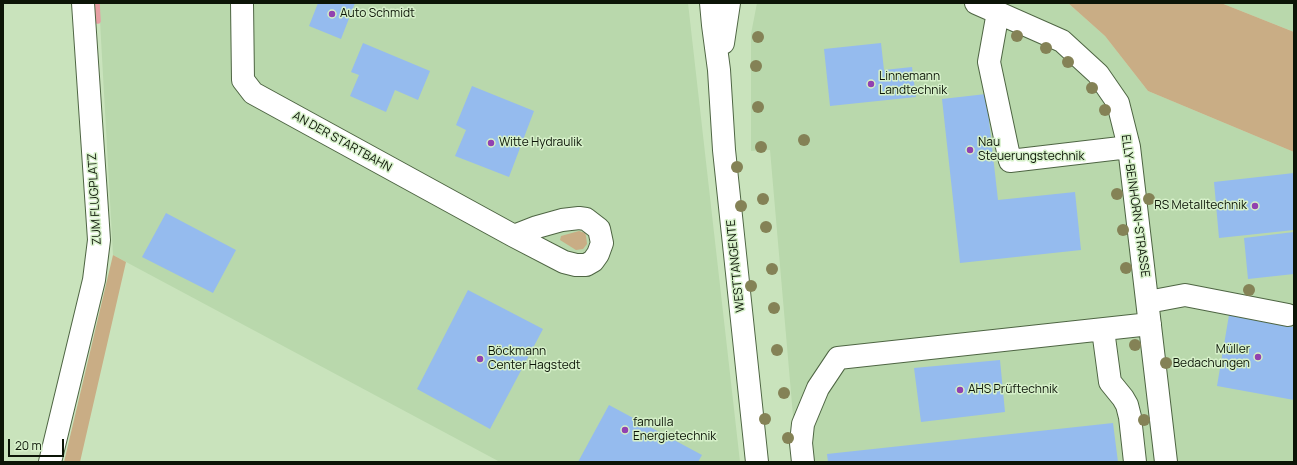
<!DOCTYPE html>
<html>
<head>
<meta charset="utf-8">
<style>
  body { margin:0 }
  #map { position:relative; width:1297px; height:465px; overflow:hidden; background:#c9e3bc; font-family:Manrope,sans-serif }
  canvas { display:block }
  .frame { position:absolute; inset:0; border:4px solid #0c1507; pointer-events:none }
  .scale { position:absolute; left:8px; top:439px; width:56px; height:18px; box-sizing:border-box; border:2px solid #0c1507; border-top:0; padding-left:5px; font-size:12px; line-height:14px; white-space:nowrap; color:#0c1507; -webkit-text-stroke:3px #d6f0c9; paint-order:stroke }
</style>
</head>
<body>
<div id="map">
<canvas width="1297" height="465"></canvas>
<div class="frame"></div>
<div class="scale">20 m</div>
</div>
<script>
const ctx = document.querySelector('canvas').getContext('2d');
ctx.lineJoin = 'round';
function fill(path, color) {
  ctx.fillStyle = color;
  ctx.fill(path, 'evenodd');
}
function toPath(rows) {
  const path = new Path2D();
  for (const r of rows) {
    path.moveTo(r[0], r[1]);
    for (let i = 2; i < r.length; i += 2) path.lineTo(r[i], r[i + 1]);
  }
  return path;
}
function stroke(path, color, width, dash) {
  ctx.strokeStyle = color;
  ctx.lineWidth = width;
  ctx.lineCap = dash ? 'butt' : 'round';
  ctx.setLineDash(dash || []);
  ctx.stroke(path);
}
function drawText(font, color, halo, rows, align = 'center') {
  ctx.font = font + ' Manrope,sans-serif';
  ctx.lineWidth = 3;
  ctx.setLineDash([]);
  ctx.textBaseline = 'middle';
  ctx.strokeStyle = halo;
  ctx.fillStyle = color;
  for (const [text, x, y, turn = 0] of rows) {
    ctx.save();
    ctx.translate(x, y);
    ctx.rotate((+turn || 0) * Math.PI / 180);
    ctx.textAlign = isNaN(turn) ? turn : align;
    if (halo) ctx.strokeText(text, 0, 0);
    ctx.fillText(text, 0, 0);
    ctx.restore();
  }
}
fill(toPath([
  [99,3,688,3,740,462,500,462,113,255],
  [757,3,1068,3,1105,36,1148,91,1294,152,1294,462,797,462,770,150,751,151,751,34],
  [1221,3,1294,3,1294,32]
]), '#b9d8ac');
fill(toPath([
  [1068,3,1221,3,1294,32,1294,152,1148,91,1105,36],
  [579,231,585,233,586,236,587,244,583,249,576,250,560,240,561,236],
  [113,255,126,262,80,462,64,462]
]), '#c9ad85');
stroke(toPath([
  [97,3,98,21]
]), '#e69fa3', 5.5);
fill(toPath([
  [318,3,355,3,341,39,309,26],
  [363,43,430,71,418,100,395,90,386,112,350,96,359,75,351,72],
  [881,43,884,70,912,67,916,97,830,106,824,49],
  [472,86,534,111,509,177,455,156,466,130,456,125],
  [986,94,998,200,1075,192,1081,250,960,263,942,99],
  [1294,173,1294,230,1219,238,1214,182],
  [166,213,236,250,213,293,142,257],
  [1294,232,1294,274,1248,279,1244,238],
  [468,290,543,329,490,429,417,389],
  [1229,315,1294,327,1294,400,1217,386],
  [1000,360,1005,412,921,422,914,368],
  [609,405,702,455,698,462,578,462],
  [1113,423,1118,462,828,462,827,454]
]), '#95bbee');
const minor = toPath([
  [242,3,243,80,253,93,514,236,564,262,576,265,586,265,593,261,598,254,602,243,599,229,586,219,579,218,562,220,537,227,514,236],
  [711,3,713,25,719,70,724,150,757,462],
  [976,3,1062,41,1098,74,1118,103,1129,147,1166,462],
  [998,12,989,62,1010,161,1129,147],
  [723,43,729,3],
  [1148,302,1185,295,1288,315],
  [1103,330,1110,382,1123,398,1127,405,1130,417,1135,462],
  [50,462,94,280,99,240,83,3],
  [803,462,801,443,803,424,818,388,838,358,1150,324]
]);
stroke(minor, '#4e6543', 24);
stroke(minor, '#fff', 22);
ctx.fillStyle = '#848256';
for (const [x, y] of [
  [1017,36],
  [758,37],
  [1046,48],
  [1068,62],
  [756,66],
  [1092,88],
  [758,107],
  [1105,110],
  [804,140],
  [761,147],
  [737,167],
  [1117,194],
  [763,199],
  [1149,199],
  [741,206],
  [766,227],
  [1123,230],
  [1126,268],
  [772,269],
  [751,286],
  [1249,290],
  [774,308],
  [1135,345],
  [777,350],
  [1166,363],
  [784,393],
  [765,419],
  [1144,420],
  [788,438]
]) {
  ctx.beginPath();
  ctx.arc(x, y, 6, 0, 2 * Math.PI);
  ctx.fill();
}
for (const [x, y, r, color] of [
  [332,14,4,"#9241b0"],
  [871,84,4,"#9241b0"],
  [491,143,4,"#9241b0"],
  [970,150,4,"#9241b0"],
  [1255,206,4,"#9241b0"],
  [1258,357,4,"#9241b0"],
  [480,359,4,"#9241b0"],
  [960,390,4,"#9241b0"],
  [625,430,4,"#9241b0"]
]) {
  const dot = new Path2D();
  dot.arc(x, y, r, 0, 2 * Math.PI);
  ctx.fillStyle = color;
  ctx.fill(dot);
  stroke(dot, '#d6f0c9', 1.5);
}
drawText('12px', '#0c1507', '#d6f0c9', [
  ["Auto Schmidt",340,14],
  ["Linnemann",879,77],
  ["Landtechnik",879,91],
  ["Witte Hydraulik",499,143],
  ["Nau",978,143],
  ["Steuerungstechnik",978,157],
  ["RS Metalltechnik",1247,206,"right"],
  ["Müller",1250,350,"right"],
  ["Bedachungen",1250,364,"right"],
  ["Böckmann",488,352],
  ["Center Hagstedt",488,366],
  ["AHS Prüftechnik",968,390],
  ["famulla",633,423],
  ["Energietechnik",633,437]
], 'left');
drawText('12px', '#0c1507', '#d6f0c9', [
  ["AN DER STARTBAHN",342,142,29],
  ["ZUM FLUGPLATZ",95,199,-93],
  ["ELLY-BEINHORN-STRASSE",1135,206,82],
  ["WESTTANGENTE",736,266,-96]
]);
</script>
</body>
</html>
